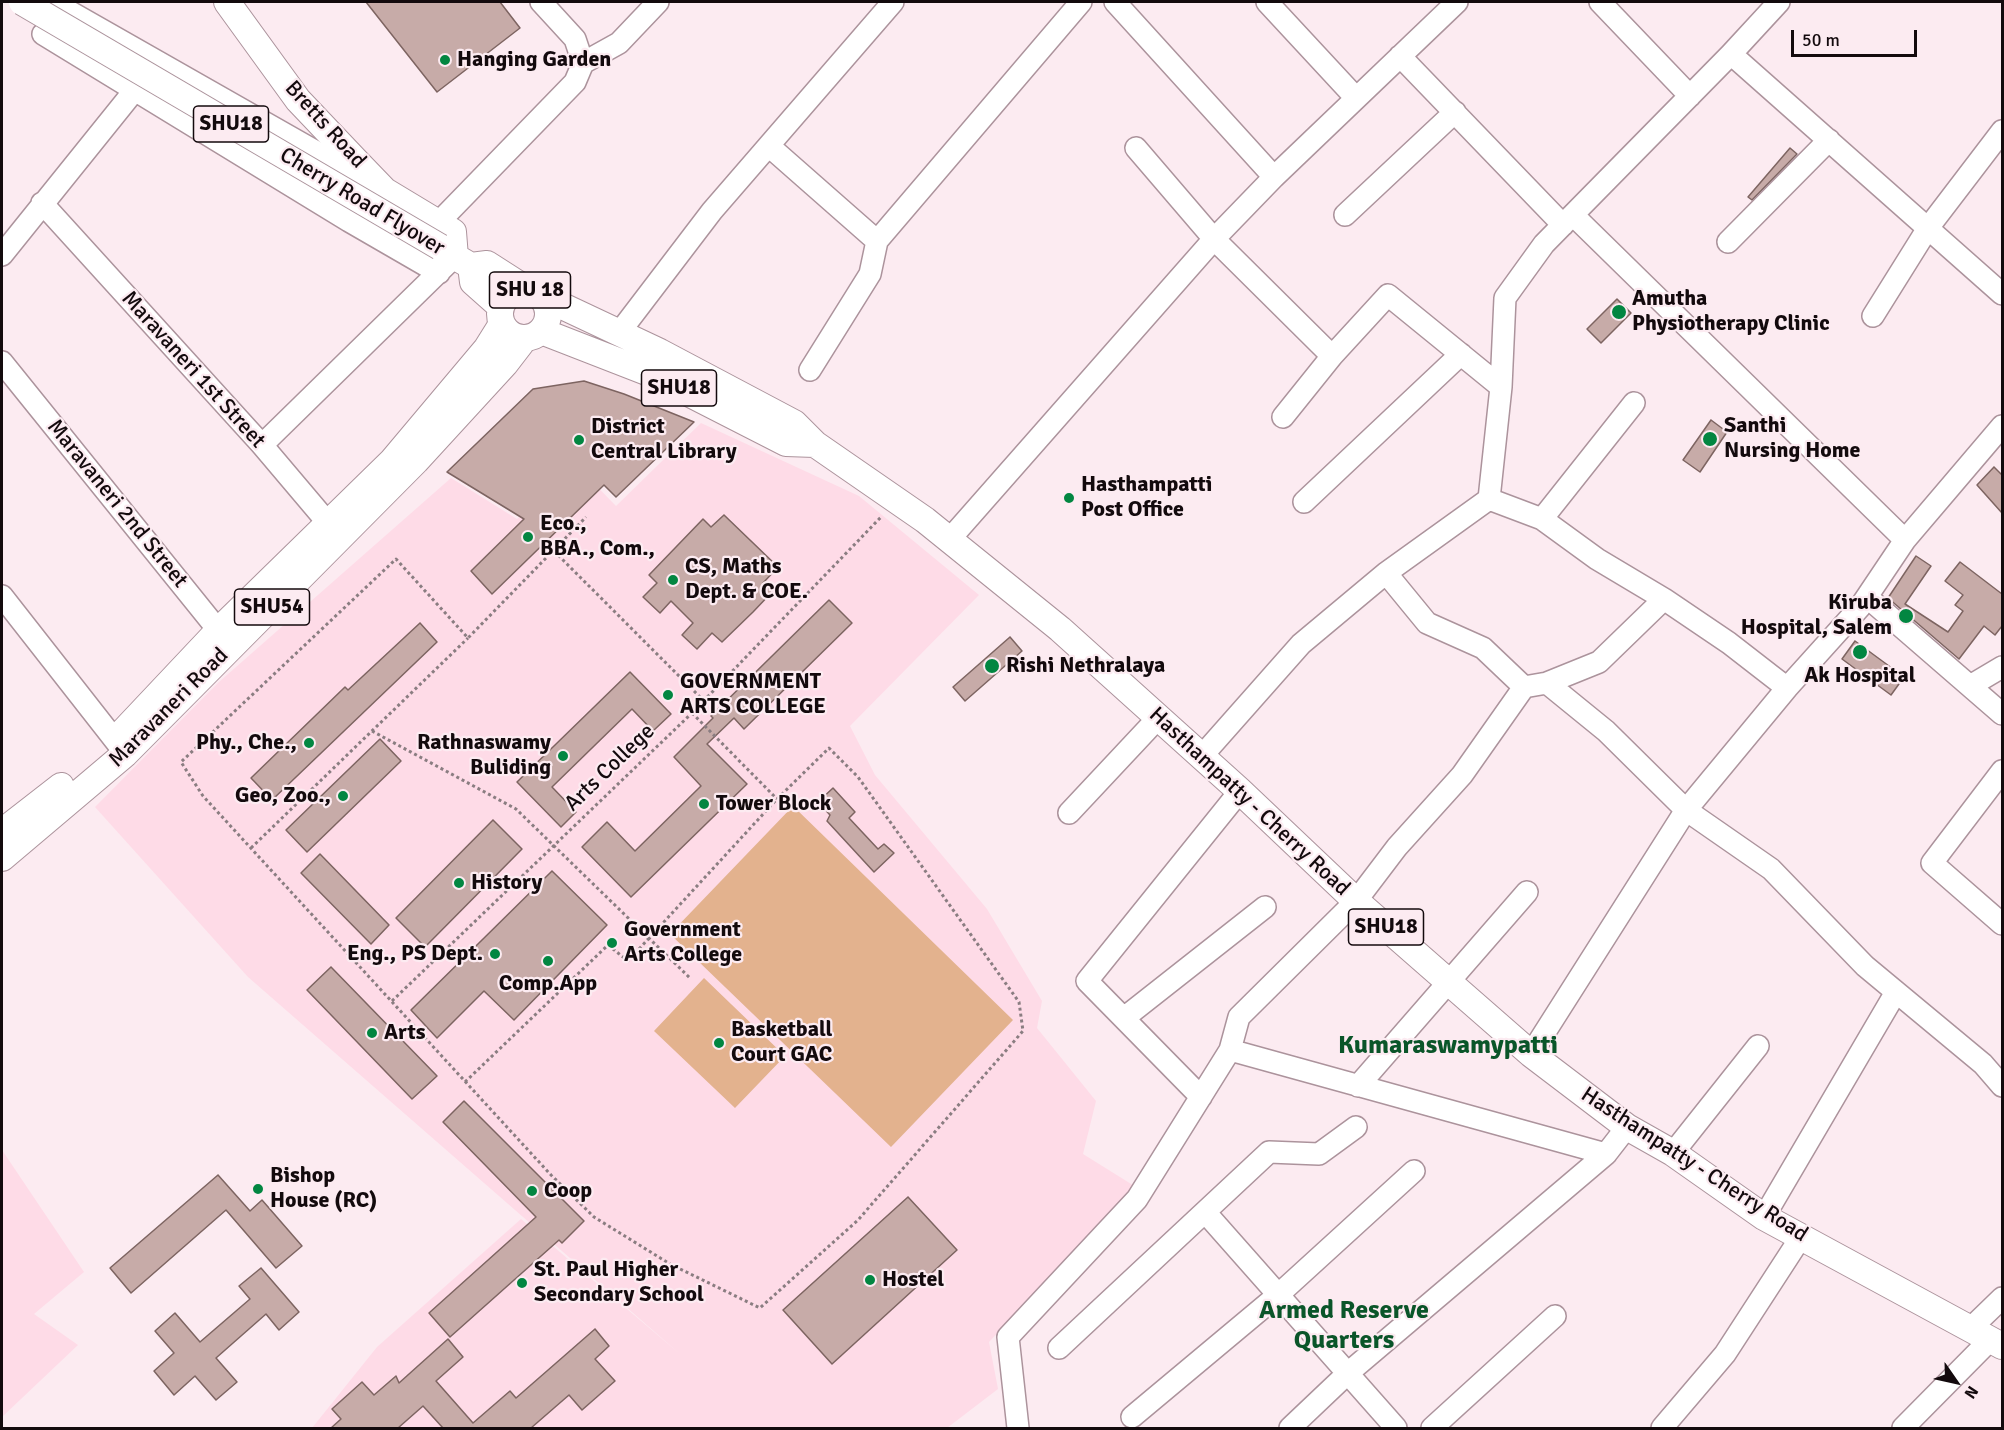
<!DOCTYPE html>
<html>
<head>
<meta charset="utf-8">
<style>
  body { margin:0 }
  #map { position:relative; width:2004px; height:1430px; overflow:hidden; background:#fcebf1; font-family:Signika,sans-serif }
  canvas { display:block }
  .frame { position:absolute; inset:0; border:3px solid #130a0d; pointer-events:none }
  .north { position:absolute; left:1926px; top:1352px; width:60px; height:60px; -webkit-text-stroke:4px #fcebf1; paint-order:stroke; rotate:124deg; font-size:16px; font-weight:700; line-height:24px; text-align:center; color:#130a0d }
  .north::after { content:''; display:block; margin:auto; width:21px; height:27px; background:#130a0d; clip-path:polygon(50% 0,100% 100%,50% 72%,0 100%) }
  .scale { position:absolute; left:1791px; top:30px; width:126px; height:27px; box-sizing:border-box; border:3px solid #130a0d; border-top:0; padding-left:8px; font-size:18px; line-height:21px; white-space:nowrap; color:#130a0d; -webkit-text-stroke:4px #fcebf1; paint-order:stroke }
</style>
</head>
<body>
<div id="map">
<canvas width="2004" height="1430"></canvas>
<div class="frame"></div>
<div class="north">N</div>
<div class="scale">50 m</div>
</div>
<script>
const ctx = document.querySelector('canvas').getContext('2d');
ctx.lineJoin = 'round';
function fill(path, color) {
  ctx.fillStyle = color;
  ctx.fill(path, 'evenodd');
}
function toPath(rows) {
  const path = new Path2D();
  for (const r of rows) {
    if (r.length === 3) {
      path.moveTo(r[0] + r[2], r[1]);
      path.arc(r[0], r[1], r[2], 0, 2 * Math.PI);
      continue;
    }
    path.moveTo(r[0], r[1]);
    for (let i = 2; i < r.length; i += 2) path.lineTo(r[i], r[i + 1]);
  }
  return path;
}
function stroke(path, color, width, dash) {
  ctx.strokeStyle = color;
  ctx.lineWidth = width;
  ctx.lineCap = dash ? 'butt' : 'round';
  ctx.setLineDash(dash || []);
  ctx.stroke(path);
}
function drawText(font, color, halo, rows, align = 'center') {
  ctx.font = font + ' Signika,sans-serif';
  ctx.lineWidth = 4.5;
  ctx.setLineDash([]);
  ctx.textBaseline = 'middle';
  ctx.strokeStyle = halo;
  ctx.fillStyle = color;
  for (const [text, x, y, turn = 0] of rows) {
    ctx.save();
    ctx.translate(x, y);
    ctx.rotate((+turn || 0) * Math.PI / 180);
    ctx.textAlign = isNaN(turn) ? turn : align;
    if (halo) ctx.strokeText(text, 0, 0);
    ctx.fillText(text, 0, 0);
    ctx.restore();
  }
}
fill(toPath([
  [701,423,859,496,979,595,850,726,875,775,987,909,1042,1001,1037,1028,1096,1101,1083,1154,1136,1187,989,1342,998,1389,947,1428,312,1428,377,1347,521,1219,680,1354,248,977,95,807,219,682,451,478,517,519,575,464,616,506],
  [2,1150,84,1272,34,1314,78,1345,2,1417]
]), '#fedbe7');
fill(toPath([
  [793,806,1013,1020,891,1147,670,934],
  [704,978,785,1056,735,1108,654,1031]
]), '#e3b28e');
const building = toPath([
  [366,2,500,2,520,28,437,92,366,2],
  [1790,148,1797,154,1752,200,1748,197,1790,148],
  [1617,299,1631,313,1601,343,1587,329,1617,299],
  [584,381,624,394,694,422,616,497,604,485,492,594,471,571,524,519,447,472,533,389,584,381],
  [1711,420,1727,432,1700,472,1683,460,1711,420],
  [1994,467,2002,475,2002,513,1977,485,1994,467],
  [724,515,778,567,763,583,772,592,753,612,722,642,712,633,697,649,682,635,693,623,671,601,660,613,643,597,657,583,649,575,703,519,711,527,724,515],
  [1916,556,1931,566,1905,604,1948,632,1963,611,1955,605,1963,595,1945,581,1960,562,2002,594,2002,626,1995,635,1984,626,1959,659,1888,598,1916,556],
  [829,600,852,623,744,729,734,718,707,744,747,784,631,897,582,847,607,822,635,851,701,786,674,757,713,718,711,716,829,600],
  [420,623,437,642,272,800,251,778,345,687,348,690,420,623],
  [1010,637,1022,651,965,701,953,687,1010,637],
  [1855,641,1904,677,1891,695,1842,659,1855,641],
  [630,672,671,714,653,731,632,709,552,787,576,812,561,827,517,782,630,672],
  [380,739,401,761,307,852,286,830,380,739],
  [833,788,855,812,849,818,878,849,884,844,894,853,874,872,827,821,830,815,818,802,833,788],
  [493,820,522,849,425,947,396,918,493,820],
  [320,854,389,925,371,944,301,873,320,854],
  [552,871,607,925,514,1020,484,991,437,1038,411,1010,552,871],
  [331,967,437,1076,412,1099,307,990,331,967],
  [464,1101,584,1221,562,1243,559,1240,450,1337,429,1313,536,1217,443,1122,464,1101],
  [218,1175,250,1211,262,1200,302,1246,276,1268,226,1210,131,1293,110,1268,218,1175],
  [908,1197,957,1250,832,1364,783,1310,908,1197],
  [261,1268,299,1312,279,1330,266,1314,216,1358,237,1382,216,1400,195,1376,174,1395,154,1371,174,1353,155,1331,175,1313,200,1342,250,1299,239,1286,261,1268],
  [595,1329,609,1346,595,1359,615,1381,582,1410,569,1395,531,1428,443,1428,423,1406,398,1428,331,1428,341,1419,332,1409,362,1382,374,1395,396,1376,399,1383,448,1339,463,1357,436,1381,473,1423,510,1391,516,1398,595,1329]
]);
fill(building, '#c7aba8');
stroke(building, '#7d6461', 1.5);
const minor = toPath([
  [1267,2,1356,98],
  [1600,2,1690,96],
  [1779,2,1731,54,2002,294],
  [58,5,369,182],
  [43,34,349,221,439,273],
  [1400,56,1563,225],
  [583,63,619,43,658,2],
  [769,146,877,241,1081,2],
  [1136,148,1214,239,1332,356,1388,295,1501,387],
  [1274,177,1457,2],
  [42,203,262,445,339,536],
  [1345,215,1455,112],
  [1573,215,1905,540],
  [439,222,575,82,583,63,575,39,541,2],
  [1728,242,1829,140],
  [2,255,142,81],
  [1873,316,1928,228,2002,131],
  [619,333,712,211,893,2],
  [2,362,227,641],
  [810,370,870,274,877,241],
  [1283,417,1332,356],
  [262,445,448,263],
  [1489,499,1501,387,1505,298,1544,244,1731,54],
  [1304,502,1461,354],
  [1542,519,1634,403],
  [949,540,1214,239,1274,177,1115,2],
  [1386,573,1427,623,1483,648,1524,687],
  [2,596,125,753],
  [1867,597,2002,714],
  [1547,683,1599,662,1664,599],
  [1970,686,2002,667],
  [1201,757,1301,644,1386,573,1489,499,1542,519,1597,559,1664,599,1729,643,1787,688],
  [2002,771,1932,863,2002,924],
  [1069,813,1158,718],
  [1124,1018,1265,907],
  [1230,1050,1239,1017,1356,901,1397,847,1462,775,1524,687,1547,683,1606,731,1686,810,1771,869,1865,966,1983,1064,2002,1086],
  [1531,1054,1686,810,1787,688,1860,607,1905,540,2002,426],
  [1358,1086,1527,892],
  [1201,1097,1087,981,1240,791],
  [1673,1153,1758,1046],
  [1205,1212,1396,1428],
  [1764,1217,1896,992],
  [1970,1329,2002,1298],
  [1059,1348,1269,1152,1319,1154,1356,1127],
  [1132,1417,1278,1295,1414,1171],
  [1018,1428,1008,1337,1137,1199,1230,1050,1606,1154],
  [1290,1428,1348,1373,1606,1154,1627,1127],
  [1432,1428,1555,1316],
  [1662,1428,1725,1354,1801,1237],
  [1903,1428,1990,1340]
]);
const major = toPath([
  [227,2,298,100,355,160,385,191,453,232,455,257],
  [440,248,471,266,487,264,526,289],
  [471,266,473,282,500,306],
  [524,314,24],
  [541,296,660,352,794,423,815,444,925,520,1060,629,1240,791,1356,901,1531,1054,1627,1127,1673,1153,1764,1217,2002,1346],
  [541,331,649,373,786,443,815,444],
  [120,735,219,630,392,461,487,348,502,324],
  [2,832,61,786],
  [2,858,125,754,416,461,505,364,525,338]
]);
stroke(minor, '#ac939c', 24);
stroke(major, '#ac939c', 28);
stroke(toPath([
  [554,551,704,701],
  [692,713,777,799],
  [372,731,516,809,691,979],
  [251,848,468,638],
  [392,1001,692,713,882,516],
  [465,1082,608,945,628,961,777,799,829,748,858,777,1019,1002,1023,1031,858,1220,760,1308,670,1264,594,1217,551,1175,203,796,181,762,396,559,468,638,586,517]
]), '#8a7d81', 3, [3, 3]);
stroke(minor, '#fff', 21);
stroke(major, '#fff', 26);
const majorBridge = toPath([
  [22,2,440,247]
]);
stroke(majorBridge, '#ac939c', 28, []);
stroke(majorBridge, '#fff', 26);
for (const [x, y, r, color] of [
  [445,60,6,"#028641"],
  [1619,312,8,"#028641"],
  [1710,439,8,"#028641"],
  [579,440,6,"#028641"],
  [1069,498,6,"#028641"],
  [528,537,6,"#028641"],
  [673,580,6,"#028641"],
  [1906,616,8,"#028641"],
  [1860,652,8,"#028641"],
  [992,666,8,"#028641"],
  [668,695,6,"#028641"],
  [309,743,6,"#028641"],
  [563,756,6,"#028641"],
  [343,796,6,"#028641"],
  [704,804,6,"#028641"],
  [459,883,6,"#028641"],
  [612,943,6,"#028641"],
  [495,954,6,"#028641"],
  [548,961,6,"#028641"],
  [372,1033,6,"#028641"],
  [719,1043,6,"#028641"],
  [258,1189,6,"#028641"],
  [532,1191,6,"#028641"],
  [870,1280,6,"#028641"],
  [522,1283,6,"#028641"]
]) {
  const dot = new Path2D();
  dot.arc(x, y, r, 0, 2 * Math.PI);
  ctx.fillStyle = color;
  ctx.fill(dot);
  stroke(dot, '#fcebf1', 2);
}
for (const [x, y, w] of [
  [231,124,75],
  [530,290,81],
  [679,388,75],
  [272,607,75],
  [1386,927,75]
]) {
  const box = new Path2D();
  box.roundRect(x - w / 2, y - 18, w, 36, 4.5);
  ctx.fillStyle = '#fcebf1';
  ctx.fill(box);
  stroke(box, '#130a0d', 1.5);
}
drawText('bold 21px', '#130a0d', null, [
  ["SHU18",231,124],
  ["SHU 18",530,290],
  ["SHU18",679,388],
  ["SHU54",272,607],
  ["SHU18",1386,927]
]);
drawText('bold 22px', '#130a0d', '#fcebf1', [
  ["Hanging Garden",457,60],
  ["Amutha",1632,299],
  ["Physiotherapy Clinic",1632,324],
  ["Santhi",1724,426],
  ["Nursing Home",1724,451],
  ["District",591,427],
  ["Central Library",591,452],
  ["Hasthampatti",1081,485],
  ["Post Office",1081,510],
  ["Eco.,",540,524],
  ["BBA., Com.,",540,549],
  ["CS, Maths",685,567],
  ["Dept. & COE.",685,592],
  ["Kiruba",1892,603,"right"],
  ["Hospital, Salem",1892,628,"right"],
  ["Rishi Nethralaya",1006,666],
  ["Ak Hospital",1860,676,"center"],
  ["GOVERNMENT",680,682],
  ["ARTS COLLEGE",680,707],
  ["Phy., Che.,",297,743,"right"],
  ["Rathnaswamy",551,743,"right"],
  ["Buliding",551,768,"right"],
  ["Geo, Zoo.,",331,796,"right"],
  ["Tower Block",716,804],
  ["History",471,883],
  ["Government",624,930],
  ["Arts College",624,955],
  ["Eng., PS Dept.",483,954,"right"],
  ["Comp.App",548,984,"center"],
  ["Basketball",731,1030],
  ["Court GAC",731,1055],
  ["Arts",384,1033],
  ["Bishop",270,1176],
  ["House (RC)",270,1201],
  ["Coop",544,1191],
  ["St. Paul Higher",534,1270],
  ["Secondary School",534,1295],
  ["Hostel",882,1280]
], 'left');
drawText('22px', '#130a0d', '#fcebf1', [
  ["Bretts Road",325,125,48],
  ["Cherry Road Flyover",362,202,31],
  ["Maravaneri 1st Street",193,370,48],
  ["Maravaneri 2nd Street",117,504,51],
  ["Maravaneri Road",169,708,-45],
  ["Arts College",610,768,-44],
  ["Hasthampatty - Cherry Road",1249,802,43],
  ["Hasthampatty - Cherry Road",1694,1165,33]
]);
drawText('bold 26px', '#0a5529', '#fcebf1', [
  ["Kumaraswamypatti",1448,1046],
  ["Armed Reserve",1344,1311],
  ["Quarters",1344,1341]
]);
</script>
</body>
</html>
